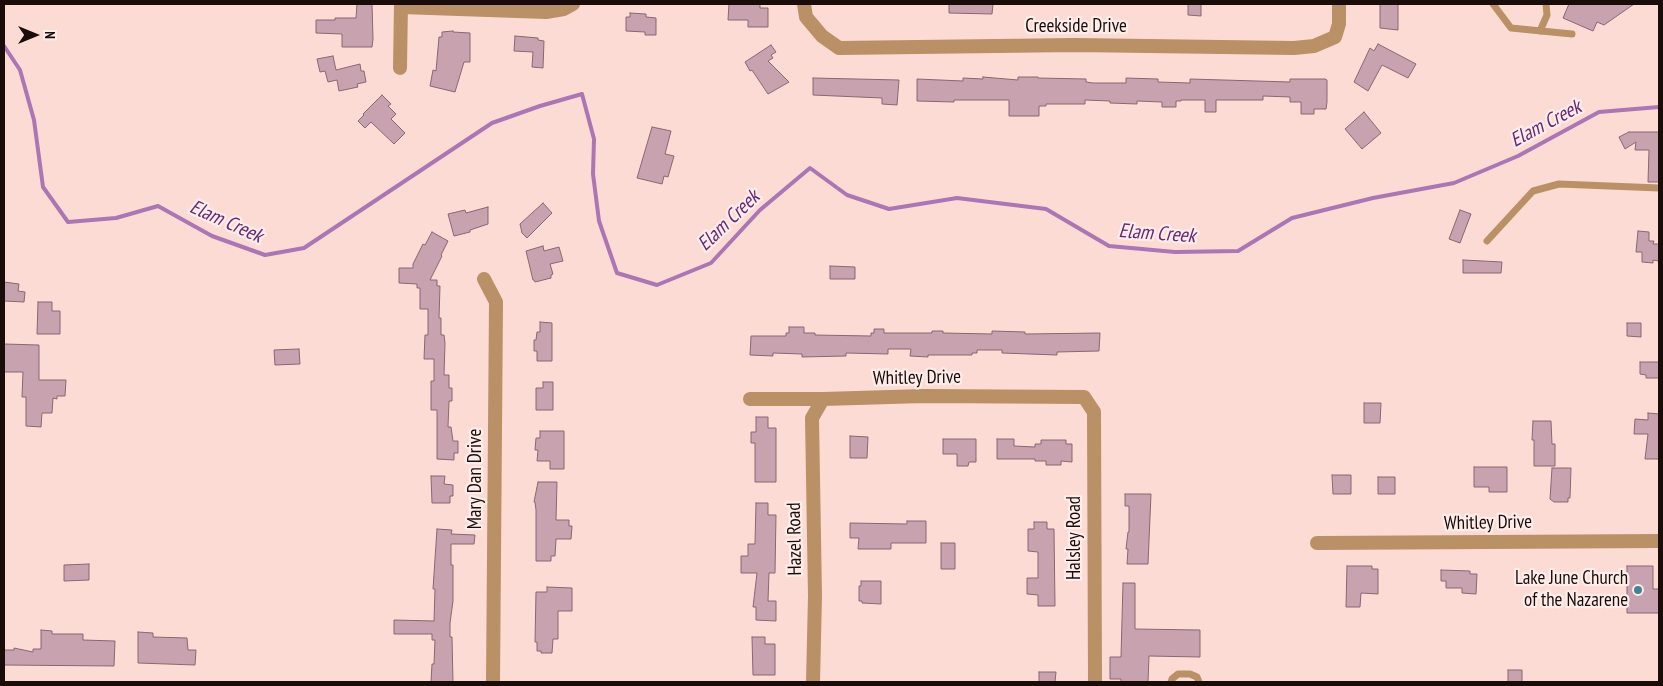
<!DOCTYPE html>
<html>
<head>
<meta charset="utf-8">
<style>
  body { margin:0 }
  #map { position:relative; width:1663px; height:686px; overflow:hidden; background:#fddbd5; font-family:"PT Sans Narrow",sans-serif }
  canvas { display:block }
  .frame { position:absolute; inset:0; border:5px solid #190c09; pointer-events:none }
  .north { position:absolute; left:10px; top:10px; width:50px; height:50px; -webkit-text-stroke:4px #feedea; paint-order:stroke; rotate:90deg; font-size:14px; font-weight:700; line-height:20px; text-align:center; color:#190c09 }
  .north::after { content:''; display:block; margin:auto; width:18px; height:22px; background:#190c09; clip-path:polygon(50% 0,100% 100%,50% 72%,0 100%) }
</style>
</head>
<body>
<div id="map">
<canvas width="1663" height="686"></canvas>
<div class="frame"></div>
<div class="north">N</div>
</div>
<script>
const ctx = document.querySelector('canvas').getContext('2d');
ctx.lineJoin = 'round';
function toPath(rows) {
  const path = new Path2D();
  for (const r of rows) {
    path.moveTo(r[0], r[1]);
    for (let i = 2; i < r.length; i += 2) path.lineTo(r[i], r[i + 1]);
  }
  return path;
}
function stroke(path, color, width, dash) {
  ctx.strokeStyle = color;
  ctx.lineWidth = width;
  ctx.lineCap = dash ? 'butt' : 'round';
  ctx.setLineDash(dash || []);
  ctx.stroke(path);
}
function fill(path, color) {
  ctx.fillStyle = color;
  ctx.fill(path, 'evenodd');
}
function drawText(font, color, halo, rows, align = 'center') {
  ctx.font = font + ' "PT Sans Narrow",sans-serif';
  ctx.lineWidth = 4.5;
  ctx.setLineDash([]);
  ctx.textBaseline = 'middle';
  ctx.strokeStyle = halo;
  ctx.fillStyle = color;
  for (const [text, x, y, turn = 0] of rows) {
    ctx.save();
    ctx.translate(x, y);
    ctx.rotate((+turn || 0) * Math.PI / 180);
    ctx.textAlign = isNaN(turn) ? turn : align;
    if (halo) ctx.strokeText(text, 0, 0);
    ctx.fillText(text, 0, 0);
    ctx.restore();
  }
}
stroke(toPath([
  [4,46,20,70,34,120,43,187,68,222,116,218,158,206,212,236,265,255,304,248,492,123,540,106,582,94,594,139,593,174,599,221,617,273,657,285,711,263,760,210,810,168,847,195,889,209,957,198,1046,209,1109,246,1175,252,1238,251,1292,218,1373,198,1454,183,1518,156,1599,112,1659,107]
]), '#aa76b4', 4);
const building = toPath([
  [357,4,372,4,373,39,372,47,342,47,342,34,316,33,316,20,335,20,335,18,356,18,357,4],
  [729,4,760,4,760,8,768,8,768,27,748,27,748,20,728,20,729,4],
  [949,4,993,4,992,14,949,13,949,4],
  [1188,4,1201,4,1201,16,1188,15,1188,4],
  [1380,4,1398,4,1398,30,1380,28,1380,4],
  [1569,4,1634,4,1604,25,1597,22,1593,31,1563,18,1569,4],
  [630,13,646,14,646,17,656,18,656,35,645,35,645,32,626,31,626,17,630,17,630,13],
  [453,31,453,32,470,33,470,62,464,62,455,92,430,86,433,70,436,71,439,37,442,37,442,32,453,31],
  [515,36,538,38,538,40,544,41,543,68,532,67,533,52,514,51,515,36],
  [1378,44,1416,64,1408,78,1382,65,1368,91,1354,82,1370,48,1374,51,1378,44],
  [771,45,776,52,771,55,773,58,768,61,789,82,768,94,752,70,750,71,745,62,771,45],
  [333,56,336,70,360,64,361,71,364,71,366,82,357,84,358,87,339,91,337,80,328,82,325,71,320,72,317,59,333,56],
  [983,77,1018,80,1018,77,1038,77,1038,78,1086,79,1086,82,1093,83,1126,83,1126,78,1158,79,1158,82,1190,83,1190,79,1290,82,1290,79,1325,79,1327,80,1327,102,1326,109,1314,109,1314,114,1301,114,1301,102,1290,102,1290,97,1263,96,1263,100,1216,100,1216,112,1205,112,1205,100,1181,100,1181,101,1176,101,1176,107,1162,107,1162,102,1137,101,1137,104,1110,103,1110,101,1085,100,1085,104,1046,104,1046,106,1039,106,1039,116,1009,116,1009,100,954,100,954,102,917,101,917,79,963,81,963,78,983,79,983,77],
  [813,78,899,80,897,105,882,104,882,98,813,95,813,78],
  [382,95,391,104,388,106,396,114,391,119,405,133,394,144,371,122,365,128,358,121,364,115,363,114,382,95],
  [1364,112,1381,133,1362,149,1345,129,1364,112],
  [652,127,671,131,665,154,674,156,668,177,664,176,662,184,637,178,652,127],
  [1629,132,1659,132,1659,182,1648,182,1649,150,1635,150,1636,142,1625,149,1619,137,1629,132],
  [543,203,552,213,527,238,522,233,520,224,543,203],
  [488,207,488,224,470,230,470,232,454,236,448,214,465,210,466,213,488,207],
  [1460,210,1471,214,1460,243,1449,239,1460,210],
  [1638,231,1649,232,1649,241,1654,241,1653,244,1659,244,1659,261,1653,260,1653,263,1642,262,1642,252,1636,252,1638,231],
  [432,232,448,241,441,255,442,256,430,280,437,280,437,286,440,286,439,318,441,318,441,335,444,335,445,343,444,375,449,375,449,388,452,388,452,401,449,401,448,427,451,427,453,441,458,441,458,453,454,453,454,460,437,459,437,410,431,410,431,381,434,381,434,359,424,359,425,335,428,335,428,309,420,309,420,288,417,288,417,284,399,283,399,268,413,268,413,264,423,244,425,245,432,232],
  [543,246,544,251,559,247,563,261,550,264,553,274,551,275,551,278,535,282,534,280,533,280,526,251,543,246],
  [1463,260,1502,262,1501,273,1463,273,1463,260],
  [830,266,855,267,855,279,830,279,830,266],
  [4,282,19,284,18,291,25,292,24,302,4,301,4,282],
  [38,302,52,302,52,311,60,311,60,334,37,334,38,302],
  [540,322,552,323,552,361,537,361,537,351,534,351,534,340,536,340,537,332,540,332,540,322],
  [1627,323,1641,323,1641,337,1627,336,1627,323],
  [789,327,804,327,804,333,815,333,815,335,871,336,871,333,874,333,874,329,884,329,884,333,932,333,932,331,943,331,943,333,992,334,992,331,1025,332,1025,334,1100,333,1099,351,1057,352,1057,355,1002,353,1002,350,977,350,977,353,972,353,972,355,928,355,928,357,910,356,911,349,888,349,888,354,846,353,846,356,802,357,802,354,773,353,773,356,750,355,751,336,786,336,786,333,789,333,789,327],
  [4,344,39,345,39,380,66,380,65,396,57,396,57,399,53,398,52,413,42,413,41,427,26,426,26,397,22,397,23,372,4,372,4,344],
  [299,349,300,364,275,365,274,350,299,349],
  [1640,362,1659,362,1659,378,1646,378,1646,375,1640,374,1640,362],
  [543,382,553,382,553,410,536,410,536,388,543,388,543,382],
  [1364,403,1381,403,1380,423,1364,423,1364,403],
  [1648,413,1659,414,1659,459,1645,459,1648,434,1634,434,1635,419,1648,420,1648,413],
  [756,417,768,417,768,428,776,428,776,482,755,482,755,443,751,443,751,432,756,432,756,417],
  [1533,421,1551,421,1552,444,1555,444,1555,466,1534,466,1534,440,1532,440,1533,421],
  [540,431,564,431,564,469,550,469,550,461,537,461,538,450,535,450,536,438,540,438,540,431],
  [850,436,868,437,867,458,850,458,850,436],
  [943,439,976,439,976,462,969,462,968,466,957,466,957,454,943,454,943,439],
  [997,439,1014,439,1014,446,1035,447,1035,444,1041,444,1041,440,1066,440,1066,444,1072,444,1072,462,1061,461,1061,465,1046,465,1046,461,1035,461,1035,459,997,459,997,439],
  [1474,467,1507,467,1507,492,1489,492,1489,487,1474,487,1474,467],
  [1552,468,1571,468,1570,498,1568,498,1568,502,1554,502,1550,499,1552,468],
  [1332,475,1351,475,1351,494,1333,494,1332,475],
  [431,476,445,476,444,484,453,485,453,496,450,496,450,503,432,503,431,476],
  [1378,477,1395,477,1395,494,1378,494,1378,477],
  [538,482,557,482,556,520,569,520,569,526,572,526,571,539,556,539,555,556,551,556,551,561,536,561,536,510,535,502,534,502,538,482],
  [1125,494,1151,494,1148,564,1127,564,1128,549,1126,549,1128,532,1129,532,1129,506,1125,506,1125,494],
  [756,503,768,503,768,515,776,515,775,573,769,573,768,601,776,601,776,621,756,620,756,607,753,607,757,573,741,573,741,556,748,556,748,544,755,544,756,503],
  [907,521,926,521,926,543,891,543,891,549,858,549,859,538,850,538,850,523,907,524,907,521],
  [1034,522,1047,522,1047,529,1054,529,1055,606,1038,606,1038,595,1027,594,1027,578,1038,578,1038,552,1028,551,1028,529,1034,529,1034,522],
  [437,529,452,530,451,534,475,535,474,544,451,544,451,565,453,565,453,601,450,623,450,637,452,637,453,682,431,682,432,664,434,664,435,640,432,640,432,634,394,634,394,620,434,621,435,589,433,589,437,529],
  [941,543,955,543,955,569,941,569,941,543],
  [89,564,89,580,64,581,64,565,89,564],
  [1347,566,1372,566,1372,569,1378,569,1378,594,1361,593,1360,607,1346,607,1347,566],
  [1627,566,1653,566,1653,589,1659,589,1659,613,1627,613,1627,566],
  [1441,570,1470,571,1470,574,1477,574,1476,594,1462,593,1462,588,1446,588,1446,581,1441,581,1441,570],
  [861,581,881,581,881,604,862,603,862,601,859,601,859,586,861,586,861,581],
  [1123,583,1135,583,1135,629,1200,630,1200,657,1149,656,1148,682,1121,682,1121,679,1110,679,1110,657,1121,657,1123,583],
  [547,587,572,588,572,611,558,611,558,639,553,639,552,653,541,653,541,651,537,651,537,642,535,642,536,592,547,592,547,587],
  [41,630,52,631,52,634,83,634,83,640,115,641,114,666,4,665,4,650,14,650,14,648,33,652,33,649,41,649,41,630],
  [138,632,153,633,153,637,187,638,188,650,196,650,195,665,138,663,138,632],
  [752,637,765,637,765,644,775,644,775,675,753,675,752,637],
  [1508,670,1522,670,1522,682,1508,682,1508,670],
  [1039,672,1056,672,1055,682,1039,682,1039,672]
]);
fill(building, '#c8a2af');
stroke(building, '#896672', 1);
stroke(toPath([
  [1493,4,1511,28,1572,34],
  [1540,31,1547,15,1546,4],
  [1487,241,1533,191,1559,184,1659,188],
  [1171,682,1172,679,1178,674,1190,674,1197,677,1199,682]
]), '#ba9067', 7);
stroke(toPath([
  [804,4,806,17,822,36,839,48,1075,45,1294,48,1314,46,1335,37,1339,24,1339,4],
  [401,7,546,12,564,9,573,4],
  [400,68,401,4],
  [484,279,496,302,493,682],
  [750,399,823,399,924,396,1084,397,1094,412,1095,682],
  [1317,543,1659,541],
  [813,682,815,596,812,418,823,399]
]), '#ba9067', 14);
for (const [x, y, r, color] of [
  [1638,590,5,"#428496"]
]) {
  const dot = new Path2D();
  dot.arc(x, y, r, 0, 2 * Math.PI);
  ctx.fillStyle = color;
  ctx.fill(dot);
  stroke(dot, '#feedea', 2);
}
drawText('19px', '#190c09', '#feedea', [
  ["Creekside Drive",1076,27],
  ["Whitley Drive",917,378,-1],
  ["Mary Dan Drive",476,479,-90],
  ["Whitley Drive",1488,523,-1],
  ["Halsley Road",1075,538,-90],
  ["Hazel Road",795,539,-91]
]);
drawText('19px', '#190c09', '#feedea', [
  ["Lake June Church",1628,579],
  ["of the Nazarene",1628,601]
], 'right');
drawText('italic 20px', '#672773', '#feedea', [
  ["Elam Creek",1546,124,-28],
  ["Elam Creek",729,221,-44],
  ["Elam Creek",226,222,24],
  ["Elam Creek",1157,234,4]
]);
</script>
</body>
</html>
